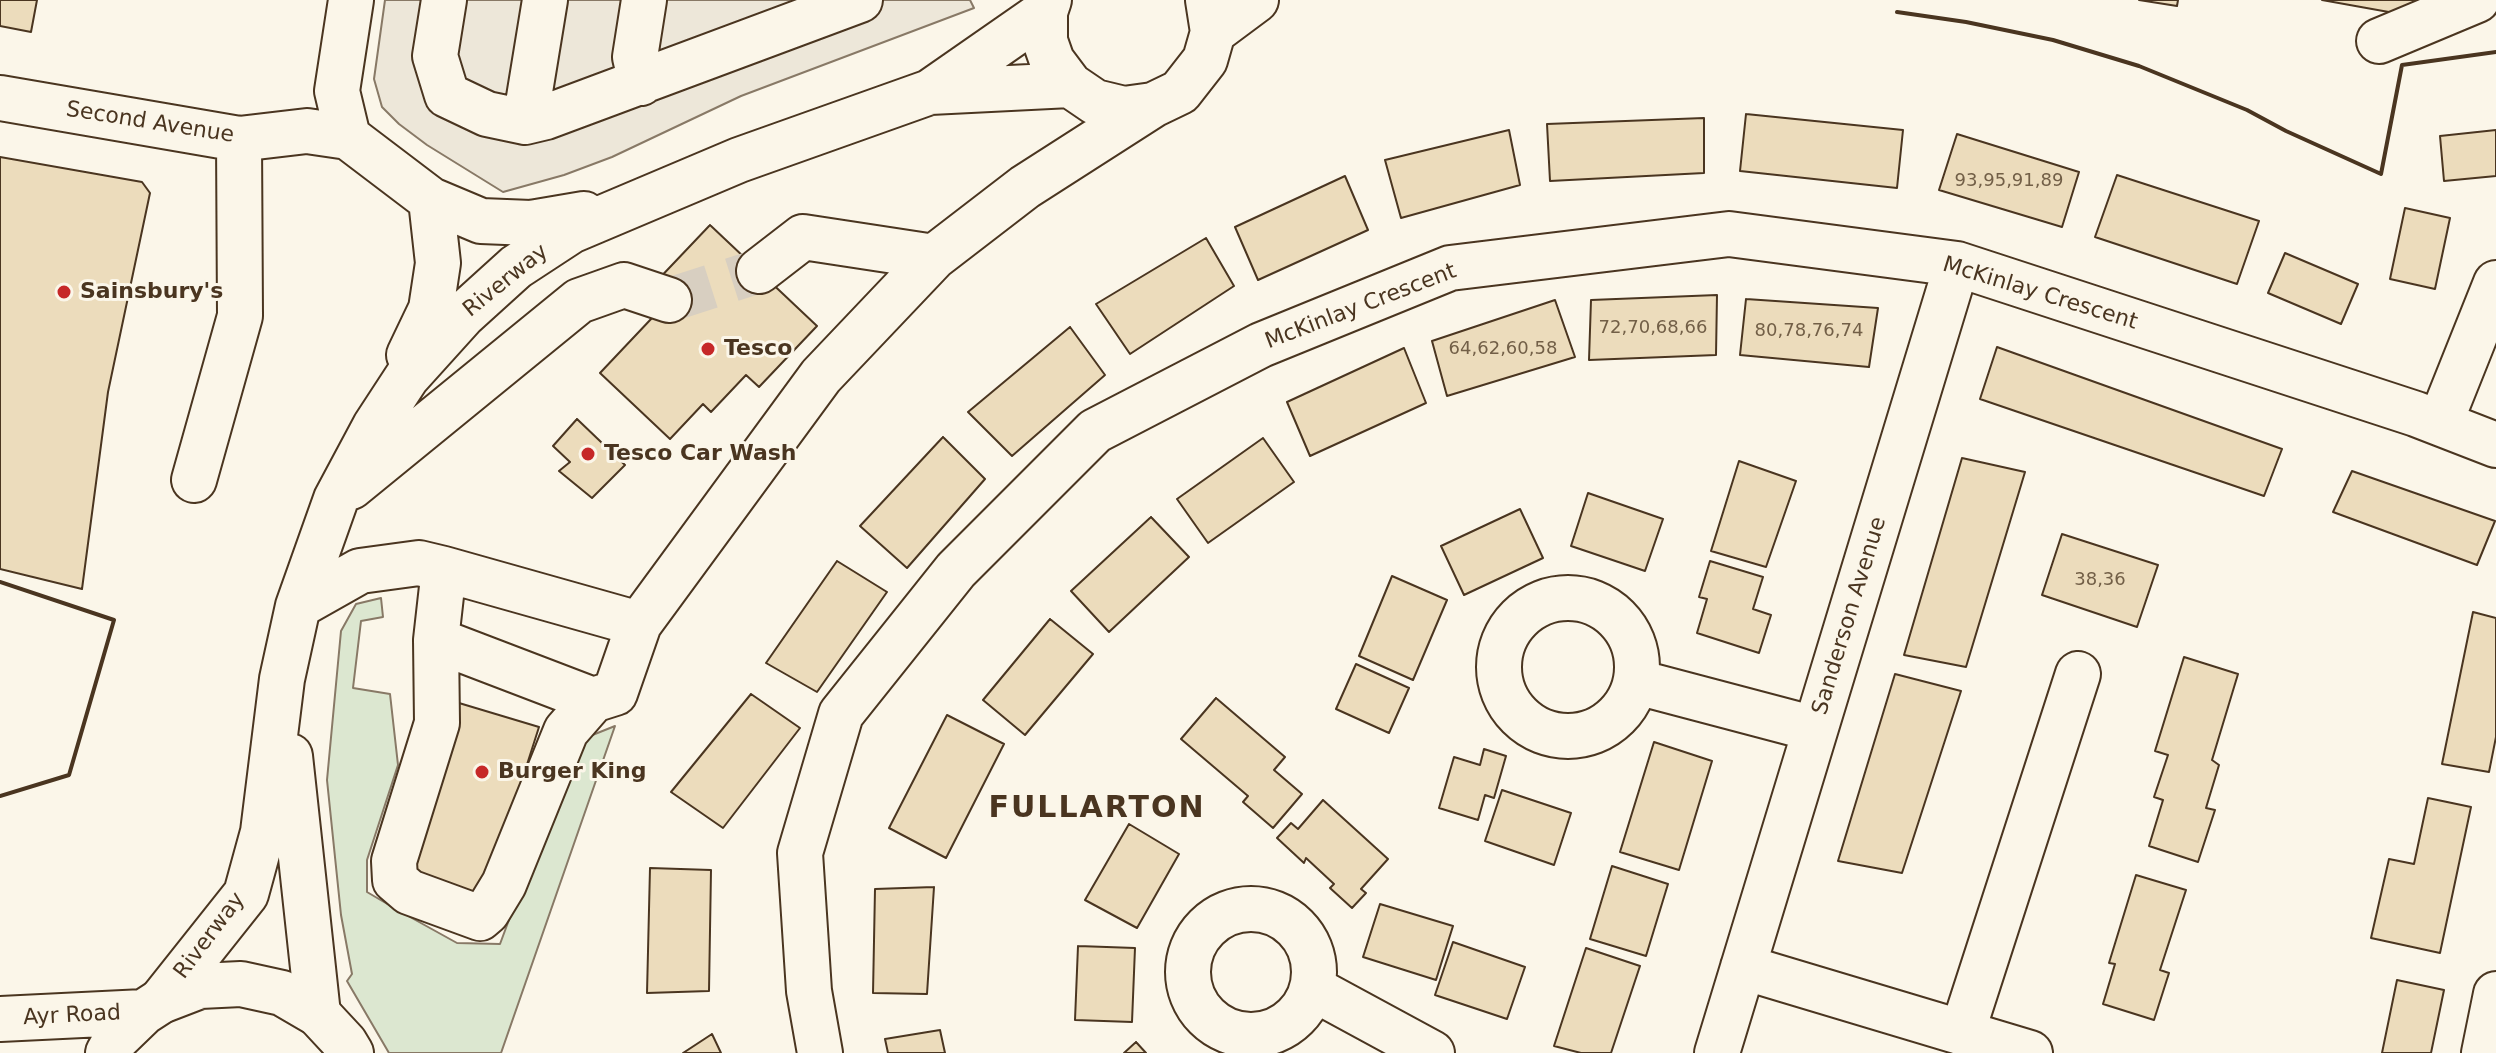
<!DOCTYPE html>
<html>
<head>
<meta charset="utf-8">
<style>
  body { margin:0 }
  canvas { display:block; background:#fbf6e9 }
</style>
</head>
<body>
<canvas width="2496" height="1053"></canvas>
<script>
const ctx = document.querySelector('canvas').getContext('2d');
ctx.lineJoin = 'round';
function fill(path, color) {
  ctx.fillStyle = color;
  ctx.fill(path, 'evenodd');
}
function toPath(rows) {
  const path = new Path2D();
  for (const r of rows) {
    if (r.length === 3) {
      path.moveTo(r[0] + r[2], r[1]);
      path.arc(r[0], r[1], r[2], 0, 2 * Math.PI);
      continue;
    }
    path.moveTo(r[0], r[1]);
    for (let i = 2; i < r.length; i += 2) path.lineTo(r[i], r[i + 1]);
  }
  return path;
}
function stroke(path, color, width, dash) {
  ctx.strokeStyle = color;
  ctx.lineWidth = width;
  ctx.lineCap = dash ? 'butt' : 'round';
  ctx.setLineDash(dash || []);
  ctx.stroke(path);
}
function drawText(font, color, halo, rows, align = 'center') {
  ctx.font = font + ' "DejaVu Sans",sans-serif';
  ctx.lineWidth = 6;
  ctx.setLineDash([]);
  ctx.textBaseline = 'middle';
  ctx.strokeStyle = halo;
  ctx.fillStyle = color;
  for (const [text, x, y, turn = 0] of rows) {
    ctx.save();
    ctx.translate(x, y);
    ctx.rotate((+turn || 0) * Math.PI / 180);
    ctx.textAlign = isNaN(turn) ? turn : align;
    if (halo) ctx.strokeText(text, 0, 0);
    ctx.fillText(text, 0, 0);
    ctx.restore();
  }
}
const green = toPath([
  [381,598,383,617,361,621,353,688,390,694,398,765,367,860,367,892,401,912,457,943,500,944,575,742,615,726,501,1053,389,1053,347,981,352,974,341,915,327,780,341,631,356,604,381,598]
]);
fill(green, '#dce7d0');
stroke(green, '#887966', 2);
const parking = toPath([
  [385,0,970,0,974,8,741,96,612,157,564,175,503,192,427,145,399,124,382,107,374,79,385,0]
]);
fill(parking, '#ede7d9');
stroke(parking, '#887966', 2);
const building = toPath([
  [0,0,37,0,31,32,0,26,0,0],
  [2139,0,2178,0,2177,6,2139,0],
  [2322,0,2414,0,2411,16,2322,0],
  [1746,114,1903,130,1897,188,1740,171,1746,114],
  [1704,118,1704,173,1550,181,1547,124,1704,118],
  [1509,130,1520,185,1401,218,1385,160,1509,130],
  [2496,130,2496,176,2444,181,2440,136,2496,130],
  [1957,134,2079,172,2062,227,1939,190,1957,134],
  [0,157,142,182,150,193,108,392,82,589,0,569,0,157],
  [2117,175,2259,221,2237,284,2095,237,2117,175],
  [1345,176,1368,230,1258,280,1235,227,1345,176],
  [2405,208,2450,218,2435,289,2390,279,2405,208],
  [710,225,817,326,759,387,746,375,711,412,703,404,670,439,600,373,669,300,653,285,710,225],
  [1206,238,1234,286,1130,354,1096,304,1206,238],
  [2285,253,2358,284,2341,324,2268,293,2285,253],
  [1717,295,1716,355,1589,360,1591,300,1717,295],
  [1746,299,1878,308,1869,367,1740,355,1746,299],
  [1555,300,1575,357,1447,396,1432,341,1555,300],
  [1070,327,1105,375,1012,456,968,412,1070,327],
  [1997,347,2282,449,2264,496,1980,399,1997,347],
  [1404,348,1426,403,1310,456,1287,402,1404,348],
  [577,419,625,465,592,498,559,471,570,462,553,446,577,419],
  [943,437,985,479,907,568,860,526,943,437],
  [1263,438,1294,482,1208,543,1177,499,1263,438],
  [1962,458,2025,472,1966,667,1904,655,1962,458],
  [1739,461,1796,481,1766,567,1711,551,1739,461],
  [2352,471,2495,521,2477,565,2333,512,2352,471],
  [1588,493,1663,519,1645,571,1571,546,1588,493],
  [1520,509,1543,558,1464,595,1441,546,1520,509],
  [1151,517,1189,557,1109,632,1071,591,1151,517],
  [2062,534,2158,565,2137,627,2042,595,2062,534],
  [837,561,887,592,817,692,766,663,837,561],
  [1710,561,1763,577,1753,609,1771,615,1759,653,1697,633,1707,599,1699,597,1710,561],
  [1392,576,1447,600,1413,680,1359,656,1392,576],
  [2473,612,2496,618,2496,737,2489,772,2442,764,2473,612],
  [1050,619,1093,654,1025,735,983,700,1050,619],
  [2184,657,2238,674,2212,760,2219,765,2206,808,2215,810,2198,862,2149,846,2163,800,2154,797,2168,755,2155,751,2184,657],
  [1356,664,1409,688,1389,733,1336,709,1356,664],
  [1895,674,1961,691,1902,873,1838,861,1895,674],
  [751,694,800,728,723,828,671,792,751,694],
  [1216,698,1285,757,1274,770,1302,794,1273,828,1243,802,1248,796,1181,739,1216,698],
  [459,703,539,727,483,902,406,879,459,703],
  [947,715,1004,744,946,858,889,828,947,715],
  [1654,742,1712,761,1679,870,1620,852,1654,742],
  [1484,749,1506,756,1494,798,1485,795,1478,820,1439,808,1454,757,1480,765,1484,749],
  [1502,790,1571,813,1554,865,1485,841,1502,790],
  [2428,798,2471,807,2440,953,2371,938,2389,859,2414,864,2428,798],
  [1323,800,1388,859,1361,889,1366,893,1352,908,1330,888,1334,884,1306,858,1304,863,1277,838,1291,823,1298,829,1323,800],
  [1129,824,1179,854,1137,928,1085,900,1129,824],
  [1612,866,1668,884,1646,956,1590,939,1612,866],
  [650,868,711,870,709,991,647,993,650,868],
  [2136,875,2186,890,2160,970,2169,973,2154,1020,2103,1004,2115,964,2109,963,2136,875],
  [934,887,927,994,873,993,875,889,934,887],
  [1380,904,1453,926,1436,980,1363,957,1380,904],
  [1453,942,1525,967,1507,1019,1435,995,1453,942],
  [1078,946,1135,948,1132,1022,1075,1020,1078,946],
  [1586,948,1640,966,1611,1053,1581,1053,1554,1046,1586,948],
  [2397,980,2444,990,2431,1053,2382,1053,2397,980],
  [940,1030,945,1053,888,1053,885,1039,940,1030],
  [712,1034,721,1053,683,1053,712,1034],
  [1136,1042,1146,1053,1124,1053,1136,1042]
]);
fill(building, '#ecdcbc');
stroke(building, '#4a3520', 2);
stroke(toPath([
  [669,300,759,271]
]), '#d8cfc1', 44, [44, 22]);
const minor = toPath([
  [351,0,337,91,348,137,431,200,481,221,531,223,584,214],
  [444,0,435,56,447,95,487,114,525,122,546,117,860,0],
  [1049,0,1045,12,1045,41,1052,61,1070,85,1095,102,1124,109,1153,105,1180,92,1205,60,1213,32,1208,0],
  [1213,32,1256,0],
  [2379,41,2477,0],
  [641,83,635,57,644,0],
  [930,92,1070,85],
  [0,98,239,139,307,131,348,137],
  [525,122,545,0],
  [759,271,803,237,934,257],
  [409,355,431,309,438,263,431,200],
  [2440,423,2496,283],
  [194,480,240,316,239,139],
  [351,487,579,301,624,285,669,300],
  [1568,667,69],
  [298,606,360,571,419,563,444,569],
  [639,624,444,569,436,640,593,700,615,693,639,624,821,376,934,257,1025,187,1153,105],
  [436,640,437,723,394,861,395,880,409,892,480,918,487,912,504,884,566,731,593,700],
  [1637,682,1815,729],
  [290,756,318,1014],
  [1251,972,63],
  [1743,967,2030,1053],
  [1312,988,1432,1053],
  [161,1001,246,894,263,832,282,679,298,606,336,499,375,426,407,377,463,315,516,267,571,231,739,160,930,92,1045,12],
  [1962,1033,2078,674],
  [820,1053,809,991,800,853,841,714,956,570,1095,431,1261,345,1450,268,1729,234,1957,264,2416,414,2496,445],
  [1717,1053,1957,264],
  [2484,1053,2496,994]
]);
const major = toPath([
  [0,1019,144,1012],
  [108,1053,116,1039,144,1012,161,1001,200,986,241,984,282,993,318,1014,345,1043,351,1053]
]);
stroke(minor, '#4a3520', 48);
stroke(major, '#4a3520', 48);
stroke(minor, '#fbf6e9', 44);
stroke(major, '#fbf6e9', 44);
stroke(toPath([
  [1897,12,1966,22,2053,40,2139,66,2247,110,2286,131,2381,174,2402,65,2496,52],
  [0,582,114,620,69,775,0,796]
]), '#4a3520', 4);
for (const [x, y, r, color] of [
  [64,292,8,"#c62828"],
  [708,349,8,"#c62828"],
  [588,454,8,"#c62828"],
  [482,772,8,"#c62828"]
]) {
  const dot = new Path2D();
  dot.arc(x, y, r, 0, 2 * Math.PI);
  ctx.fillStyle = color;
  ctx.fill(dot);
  stroke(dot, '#fbf6e9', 3);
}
drawText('18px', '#725f47', null, [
  ["93,95,91,89",2009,181],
  ["72,70,68,66",1653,328],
  ["80,78,76,74",1809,331],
  ["64,62,60,58",1503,349],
  ["38,36",2100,580]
]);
drawText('22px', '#4a3520', '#fbf6e9', [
  ["Second Avenue",150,123,9],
  ["Riverway",506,281,-39],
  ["McKinlay Crescent",2040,294,17],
  ["McKinlay Crescent",1361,307,-21],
  ["Sanderson Avenue",1850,616,-73],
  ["Riverway",210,936,-53],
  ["Ayr Road",72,1016,-3]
]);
drawText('bold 22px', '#4a3520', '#fbf6e9', [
  ["Sainsbury's",80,292],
  ["Tesco",724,349],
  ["Tesco Car Wash",604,454],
  ["Burger King",498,772]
], 'left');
ctx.letterSpacing = '2px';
drawText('bold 30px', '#4a3520', '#fbf6e9', [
  ["FULLARTON",1097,809]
]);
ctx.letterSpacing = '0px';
</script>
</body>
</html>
